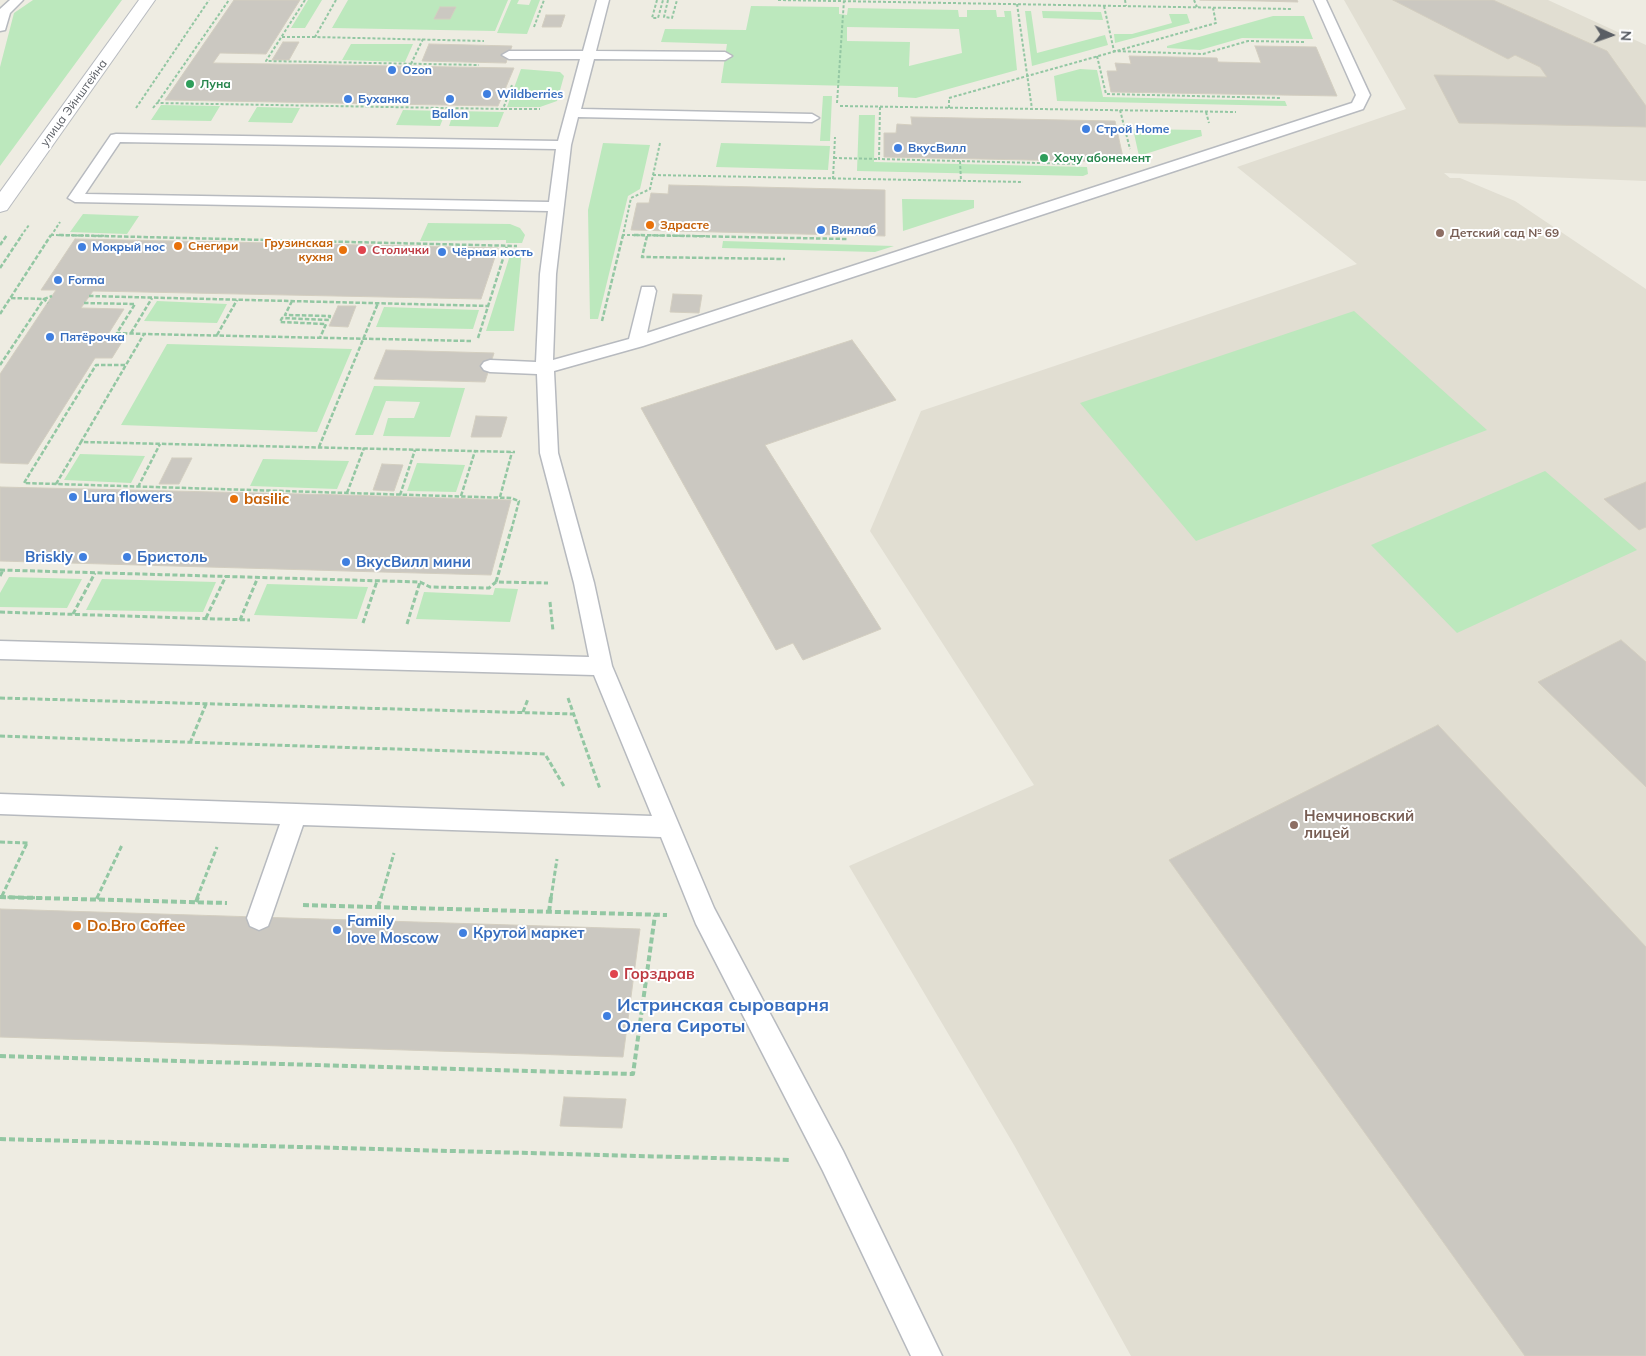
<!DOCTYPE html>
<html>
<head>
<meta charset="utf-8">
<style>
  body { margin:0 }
  #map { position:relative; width:1646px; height:1356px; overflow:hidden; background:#eeece2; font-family:Mulish,sans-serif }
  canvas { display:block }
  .north { position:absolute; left:1586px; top:10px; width:50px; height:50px; -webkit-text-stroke:4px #fff; paint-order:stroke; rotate:93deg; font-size:14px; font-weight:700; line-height:20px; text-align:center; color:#5a5e64 }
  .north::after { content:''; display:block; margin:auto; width:18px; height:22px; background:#5a5e64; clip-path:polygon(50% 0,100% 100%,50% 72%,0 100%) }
</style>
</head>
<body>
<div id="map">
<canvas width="1646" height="1356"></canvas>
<div class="north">N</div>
</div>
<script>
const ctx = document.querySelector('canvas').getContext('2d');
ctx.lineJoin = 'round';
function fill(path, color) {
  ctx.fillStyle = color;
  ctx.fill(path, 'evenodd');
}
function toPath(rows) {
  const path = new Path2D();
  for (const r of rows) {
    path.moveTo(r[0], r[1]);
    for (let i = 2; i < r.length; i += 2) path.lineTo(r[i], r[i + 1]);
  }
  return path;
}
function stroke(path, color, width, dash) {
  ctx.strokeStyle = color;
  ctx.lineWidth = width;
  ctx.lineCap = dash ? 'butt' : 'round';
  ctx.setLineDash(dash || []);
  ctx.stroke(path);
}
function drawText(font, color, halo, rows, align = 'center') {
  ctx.font = font + ' Mulish,sans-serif';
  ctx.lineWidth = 4;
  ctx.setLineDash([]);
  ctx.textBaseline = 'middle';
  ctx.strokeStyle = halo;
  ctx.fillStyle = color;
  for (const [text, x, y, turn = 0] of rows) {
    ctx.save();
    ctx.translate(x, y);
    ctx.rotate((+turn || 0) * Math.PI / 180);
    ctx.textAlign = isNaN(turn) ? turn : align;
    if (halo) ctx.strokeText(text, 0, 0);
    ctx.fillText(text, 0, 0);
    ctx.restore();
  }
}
fill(toPath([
  [1344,0,1548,0,1646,45,1646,181,1444,173,1450,178,1460,178,1515,201,1646,289,1646,1356,1131,1356,1014,1145,849,866,1034,785,870,531,921,411,1357,264,1237,167,1406,109]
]), '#e1ded2');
fill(toPath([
  [33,0,122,0,0,166,0,67,14,13],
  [308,0,322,0,305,28,291,28],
  [348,0,508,0,495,31,332,28],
  [511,0,519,0,517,4,529,5,531,0,540,0,527,34,497,33],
  [751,6,839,7,839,14,847,15,848,8,958,10,959,17,967,17,967,10,996,10,997,17,1005,17,1004,11,1011,11,1017,70,916,98,898,97,898,87,721,83,727,44,661,42,665,29,746,30],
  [847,27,959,29,962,53,909,66,910,42,847,41],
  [1025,11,1031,11,1037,53,1105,35,1108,45,1032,66],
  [1042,11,1101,12,1103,20,1043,18],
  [1169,14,1187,14,1190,23,1115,43,1114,34,1132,34,1172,23],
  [1273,16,1304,16,1313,39,1242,38,1200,50,1167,48,1167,46],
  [351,44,413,44,405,62,342,60],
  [521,69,560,72,564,76,557,101,540,107,507,107],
  [1080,69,1097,70,1103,97,1285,101,1287,106,1057,101,1054,76],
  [823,96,832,96,830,141,820,141],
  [161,105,220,106,211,121,151,120],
  [257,107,300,108,292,123,248,122],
  [403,110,446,111,440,126,396,125],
  [454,111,504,112,498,127,449,126],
  [859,115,875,115,874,162,1087,167,1088,174,1083,176,857,171],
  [1133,129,1201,130,1202,136,1139,156],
  [603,143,650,145,640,189,628,196,598,319,590,319,588,210],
  [721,143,830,146,828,170,716,167],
  [902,199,974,200,974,208,903,231],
  [83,214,139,216,127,234,70,232],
  [428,223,510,224,520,228,525,235,522,243,506,243,506,240,420,241],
  [723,241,894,246,875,252,722,248],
  [512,249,522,250,514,331,486,331],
  [157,301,227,304,217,323,144,321],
  [384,307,479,310,473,329,376,327],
  [1354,311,1487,430,1196,541,1080,403],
  [167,344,352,349,317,432,121,425],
  [374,386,465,388,450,437,383,436,388,418,414,418,420,402,386,401,373,435,355,435],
  [80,454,145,456,131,483,64,480],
  [263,459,349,461,337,489,250,486],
  [417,463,465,465,456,492,407,491],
  [1545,471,1637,550,1457,633,1371,545],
  [9,577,82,579,67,608,0,607,0,593],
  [102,579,216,582,203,612,86,610],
  [267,584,368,587,357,619,254,615],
  [495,588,518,589,510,622,416,619,424,592,493,595]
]), '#bce8bd');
const building = toPath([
  [234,0,300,0,266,54,220,53,213,63,514,68,498,106,165,100,234,0],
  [1200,0,1297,0,1298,2,1260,1,1200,0],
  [1393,0,1493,0,1607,51,1646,106,1646,127,1459,123,1434,75,1547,77,1540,67,1515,55,1508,59,1393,0],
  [440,7,456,7,450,19,434,19,440,7],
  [546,15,565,15,561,27,542,27,546,15],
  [283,42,299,42,289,60,272,60,283,42],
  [429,44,512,46,506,63,422,61,429,44],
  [1255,46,1316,47,1337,96,1111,92,1107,71,1117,71,1115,63,1131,64,1129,56,1217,58,1218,62,1261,63,1255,46],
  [911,117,1115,121,1124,162,884,157,884,133,896,133,897,124,912,125,911,117],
  [669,185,885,190,885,236,631,230,637,203,649,203,651,193,668,194,669,185],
  [75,239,272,243,498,248,481,299,93,291,81,308,124,309,107,336,125,337,112,358,95,358,28,464,0,463,0,374,56,290,41,290,75,239],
  [673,294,702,295,699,313,670,312,673,294],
  [338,306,356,306,348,327,329,326,338,306],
  [852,340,896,400,765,445,881,629,803,660,793,643,776,650,641,408,852,340],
  [386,350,494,353,485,382,374,379,386,350],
  [476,416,507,417,501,437,471,437,476,416],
  [172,458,192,458,179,484,159,484,172,458],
  [382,464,403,465,394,491,373,490,382,464],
  [1646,482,1646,527,1639,530,1604,499,1646,482],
  [0,487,344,495,511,500,491,575,381,572,0,561,0,487],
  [1621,640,1646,662,1646,787,1538,682,1621,640],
  [1438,725,1646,947,1646,1356,1525,1356,1169,860,1438,725],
  [0,909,640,929,623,1057,0,1037,0,909],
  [564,1097,626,1099,622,1128,560,1126,564,1097]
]);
fill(building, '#cbc8c1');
stroke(building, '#d3cec0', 1);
const lane = toPath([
  [10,0,23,0,10,13,5,30,0,31,0,9,10,0],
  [597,0,609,0,596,51,725,52,732,56,725,60,594,59,581,109,812,114,819,118,812,122,578,117,571,145,556,274,553,360,629,339,642,287,654,287,656,291,647,333,1352,103,1356,95,1314,0,1326,0,1370,95,1363,109,643,346,554,371,558,453,594,583,612,666,714,908,843,1151,942,1356,911,1356,823,1171,696,924,661,837,303,825,271,918,268,926,259,930,250,926,247,918,280,824,0,814,0,794,652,816,594,675,0,659,0,641,589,657,574,583,540,453,537,374,490,372,484,370,481,366,484,362,490,360,536,362,540,274,548,211,75,202,68,198,111,135,116,134,558,141,580,59,509,59,502,55,509,51,583,51,597,0],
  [120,142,556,149,549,202,85,194,120,142]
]);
const street = toPath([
  [139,0,155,0,7,210,0,212,0,192,139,0]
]);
stroke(lane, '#b7babf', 3);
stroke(street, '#b7babf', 2);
stroke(toPath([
  [305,0,266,61,479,65],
  [336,0,315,37,484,41],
  [657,0,652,18,658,18,663,0],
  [668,0,664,17,672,18,677,0],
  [778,0,1291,9],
  [1125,0,1126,6],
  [1194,0,1197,7],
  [1017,4,1032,109],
  [1104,6,1114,51,1203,54,1248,41,1305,42],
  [534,27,544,0],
  [282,37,315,37],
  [1097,56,1106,94,1281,98],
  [411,64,423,39],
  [158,102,229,0],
  [837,103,844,0],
  [840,106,1236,112],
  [880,107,879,159,1079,164],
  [136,108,209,0],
  [153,108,157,103,503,109,512,85],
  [949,108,949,98,1216,23,1213,8],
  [504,109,540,109],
  [1120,110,1130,149],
  [1206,112,1209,123],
  [660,143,650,189,631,198,623,235,705,236],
  [834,158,879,159],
  [960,161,961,181],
  [653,175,1023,182],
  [833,179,835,137],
  [51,235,112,236],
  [21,236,29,225],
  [51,236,60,222]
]), '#93c7a3', 2, [3, 2]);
stroke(toPath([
  [59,235,517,246],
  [634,235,848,239],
  [647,236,642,257,785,259],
  [0,245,7,235],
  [0,268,22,235],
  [89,296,489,306],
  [11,298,44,299,52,296],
  [292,301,285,315,330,316,329,320,282,318,280,322,326,324,320,338],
  [84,303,135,304,117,333,144,334],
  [0,314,51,235],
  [602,321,623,235],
  [131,333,152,298],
  [217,335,237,300],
  [478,338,507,246],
  [471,341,144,334,81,442,515,452],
  [0,365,44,299,48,303],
  [125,365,96,365,24,483,511,498,519,501,511,531],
  [319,447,378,303],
  [56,484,81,442],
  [138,487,160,444],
  [347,493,364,448],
  [400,495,415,450],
  [461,496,475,451],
  [500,497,512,452]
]), '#93c7a3', 2.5, [4.5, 2]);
stroke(toPath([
  [0,570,420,582,430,587,489,588,496,582,548,583],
  [0,576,3,570],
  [496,582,511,530],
  [550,602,553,631],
  [0,612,250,620],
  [73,614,95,573],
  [206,618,226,576],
  [240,620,258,577],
  [363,623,377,581],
  [407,624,420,582],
  [0,698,574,714],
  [568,698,600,789],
  [523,712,528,699],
  [0,736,545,754,565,788],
  [190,743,206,704],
  [0,842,29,843],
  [2,896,27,843],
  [0,897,43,898],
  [97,898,122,845],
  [197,898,217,847],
  [381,898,394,853],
  [551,898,557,859]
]), '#93c7a3', 3, [5, 2.5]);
stroke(toPath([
  [0,897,227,903],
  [97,899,98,897],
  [196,902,198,897],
  [303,905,667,915],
  [378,907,381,897],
  [549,912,551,897],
  [0,1056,633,1074,655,915],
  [0,1139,790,1160]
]), '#93c7a3', 4, [6, 3]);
fill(lane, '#fff');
fill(street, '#fff');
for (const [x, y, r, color] of [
  [392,70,5,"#3f7fe0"],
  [190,84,5,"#2e9e5b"],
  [487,94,5,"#3f7fe0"],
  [348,99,5,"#3f7fe0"],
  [450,99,5,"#3f7fe0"],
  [1086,129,5,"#3f7fe0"],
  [898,148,5,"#3f7fe0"],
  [1044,158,5,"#2e9e5b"],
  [650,225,5,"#e8710a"],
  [821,230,5,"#3f7fe0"],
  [1440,233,5,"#8d6e63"],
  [178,246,5,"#e8710a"],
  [82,247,5,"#3f7fe0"],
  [343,250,5,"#e8710a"],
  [362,250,5,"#e0444e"],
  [442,252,5,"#3f7fe0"],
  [58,280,5,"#3f7fe0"],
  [50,337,5,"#3f7fe0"],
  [73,497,5,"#3f7fe0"],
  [234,499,5,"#e8710a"],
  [83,557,5,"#3f7fe0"],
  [127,557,5,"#3f7fe0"],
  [346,562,5,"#3f7fe0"],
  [1294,825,5,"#8d6e63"],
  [77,926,5,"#e8710a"],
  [337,930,5,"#3f7fe0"],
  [463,933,5,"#3f7fe0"],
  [614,974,5,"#e0444e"],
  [607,1016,5,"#3f7fe0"]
]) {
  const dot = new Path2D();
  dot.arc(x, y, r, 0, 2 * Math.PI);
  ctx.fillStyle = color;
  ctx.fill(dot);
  stroke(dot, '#fff', 2);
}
drawText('bold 12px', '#366cbe', '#fff', [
  ["Ozon",402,70],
  ["Wildberries",497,94],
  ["Буханка",358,99],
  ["Ballon",450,114,"center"],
  ["Строй Home",1096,129],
  ["ВкусВилл",908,148],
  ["Винлаб",831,230],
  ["Мокрый нос",92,247],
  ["Чёрная кость",452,252],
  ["Forma",68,280],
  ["Пятёрочка",60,337]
], 'left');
drawText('bold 12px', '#27864d', '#fff', [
  ["Луна",200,84],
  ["Хочу абонемент",1054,158]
], 'left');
drawText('12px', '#5a5e64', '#fff', [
  ["улица Эйнштейна",74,103,-54]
]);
drawText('bold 12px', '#c56008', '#fff', [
  ["Здрасте",660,225],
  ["Грузинская",333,243,"right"],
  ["кухня",333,257,"right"],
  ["Снегири",188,246]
], 'left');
drawText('bold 12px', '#785e54', '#fff', [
  ["Детский сад № 69",1450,233]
], 'left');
drawText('bold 12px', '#be3a42', '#fff', [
  ["Столички",372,250]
], 'left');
drawText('bold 15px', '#366cbe', '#fff', [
  ["Lura flowers",83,497],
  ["Briskly",73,557,"right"],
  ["Бристоль",137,557],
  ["ВкусВилл мини",356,562],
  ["Family",347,921],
  ["love Moscow",347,938],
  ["Крутой маркет",473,933]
], 'left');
drawText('bold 15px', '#c56008', '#fff', [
  ["basilic",244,499],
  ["Do.Bro Coffee",87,926]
], 'left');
drawText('bold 15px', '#785e54', '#fff', [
  ["Немчиновский",1304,816],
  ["лицей",1304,833]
], 'left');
drawText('bold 15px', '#be3a42', '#fff', [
  ["Горздрав",624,974]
], 'left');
drawText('bold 18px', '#366cbe', '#fff', [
  ["Истринская сыроварня",617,1006],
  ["Олега Сироты",617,1027]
], 'left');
</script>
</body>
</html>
